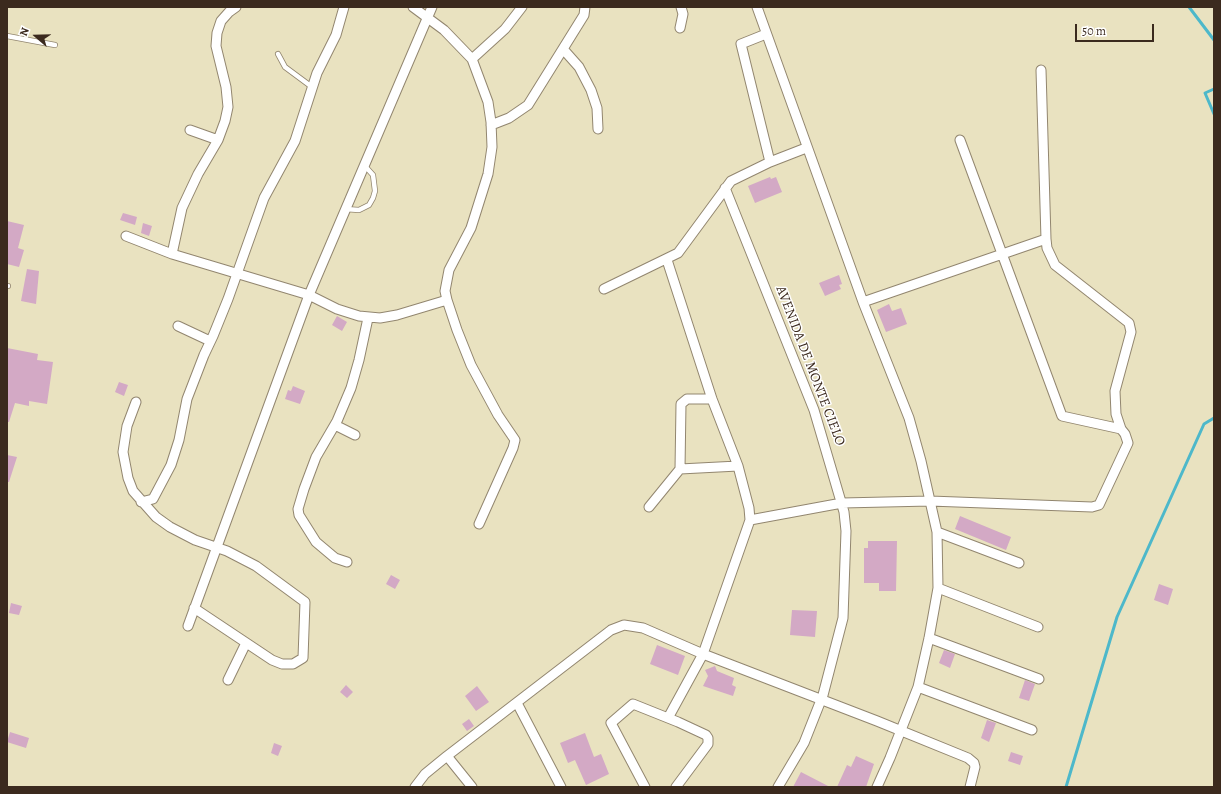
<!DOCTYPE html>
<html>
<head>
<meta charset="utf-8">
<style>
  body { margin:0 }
  #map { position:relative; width:1221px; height:794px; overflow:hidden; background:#e9e2c0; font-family:Alegreya,serif }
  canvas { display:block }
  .frame { position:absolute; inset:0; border:8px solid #3b2a1e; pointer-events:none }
  .north { position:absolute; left:16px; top:16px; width:40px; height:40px; -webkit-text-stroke:3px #fff; paint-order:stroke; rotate:290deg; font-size:11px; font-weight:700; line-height:16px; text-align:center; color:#3b2a1e }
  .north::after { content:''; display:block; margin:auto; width:14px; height:18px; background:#3b2a1e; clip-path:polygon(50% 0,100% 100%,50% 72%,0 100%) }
  .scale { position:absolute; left:1075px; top:24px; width:79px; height:18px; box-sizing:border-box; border:2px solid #3b2a1e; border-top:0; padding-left:5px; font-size:12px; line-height:14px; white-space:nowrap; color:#3b2a1e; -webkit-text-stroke:3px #fff; paint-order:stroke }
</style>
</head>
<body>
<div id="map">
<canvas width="1221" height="794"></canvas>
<div class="frame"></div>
<div class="north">N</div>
<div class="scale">50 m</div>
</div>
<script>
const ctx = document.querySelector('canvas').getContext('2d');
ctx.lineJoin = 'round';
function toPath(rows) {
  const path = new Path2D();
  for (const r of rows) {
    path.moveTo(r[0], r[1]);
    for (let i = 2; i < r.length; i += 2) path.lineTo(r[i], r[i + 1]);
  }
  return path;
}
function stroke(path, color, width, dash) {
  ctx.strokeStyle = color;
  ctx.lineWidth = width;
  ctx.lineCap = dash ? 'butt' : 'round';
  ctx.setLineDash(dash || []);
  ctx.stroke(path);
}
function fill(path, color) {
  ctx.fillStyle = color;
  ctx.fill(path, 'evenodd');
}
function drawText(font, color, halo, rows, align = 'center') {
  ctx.font = font + ' Alegreya,serif';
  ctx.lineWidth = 3;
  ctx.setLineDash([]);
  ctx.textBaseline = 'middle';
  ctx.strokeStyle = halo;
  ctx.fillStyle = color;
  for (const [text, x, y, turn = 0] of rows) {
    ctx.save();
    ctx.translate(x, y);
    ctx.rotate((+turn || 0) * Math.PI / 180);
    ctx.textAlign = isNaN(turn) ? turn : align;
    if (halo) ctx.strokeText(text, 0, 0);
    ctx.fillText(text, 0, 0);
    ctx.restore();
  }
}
stroke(toPath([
  [1189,7,1214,40],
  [1214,89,1205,93,1214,114],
  [1066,787,1117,617,1204,424,1214,418]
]), '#4db8ca', 3);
fill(toPath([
  [770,177,771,179,776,177,782,192,755,203,748,186],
  [123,213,137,217,135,225,120,220],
  [7,221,24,225,18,248,24,250,19,267,7,264],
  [143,223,152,226,149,236,141,233],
  [27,269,39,271,36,304,21,301],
  [839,275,842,284,839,285,841,289,825,296,819,283],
  [889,304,892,311,901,308,907,324,886,332,877,310],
  [337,316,347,322,342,331,332,325],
  [7,348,38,354,37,360,53,362,47,404,29,401,29,406,15,403,9,422,7,422],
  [119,382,128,385,124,396,115,392],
  [293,386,305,391,300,404,285,399,288,390,291,391],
  [7,455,17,457,9,482,7,482],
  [960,516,1011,537,1006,550,955,529],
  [868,541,897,541,896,591,879,591,879,583,864,583,864,548,868,548],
  [391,575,400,580,395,589,386,584],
  [1159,584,1173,589,1168,605,1154,600],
  [11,603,22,606,19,615,9,613],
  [792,610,817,611,815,637,790,635],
  [657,645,685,656,678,675,650,664],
  [944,650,955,654,950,668,939,663],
  [715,666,717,671,734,678,732,685,736,687,733,696,703,686,708,676,705,670],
  [1025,680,1035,684,1029,701,1019,698],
  [346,685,353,692,347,698,340,692],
  [477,686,489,702,476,711,465,696],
  [469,719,474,726,467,731,462,724],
  [987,720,996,723,989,742,981,738],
  [10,732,29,738,26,748,7,742],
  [585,733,594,757,601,754,609,774,586,785,575,760,568,763,560,743],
  [274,743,282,746,278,756,271,753],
  [1011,752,1023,756,1020,765,1008,761],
  [856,756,874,764,866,787,837,787,847,765,851,767],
  [801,772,830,787,793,787]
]), '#d3a9c5');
const service = toPath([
  [7,36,55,45],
  [278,54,285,67,312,87],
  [345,209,359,210,369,205,373,198,375,191,373,175,364,165],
  [7,286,8,286]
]);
const minor = toPath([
  [413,7,444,30,472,59,488,102,491,122,492,147,488,174,471,228,449,270,445,291,447,300,457,330,471,365,498,415,515,440,513,448,479,524],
  [757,7,863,302,909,418,921,461,937,532,938,588,929,638,918,687,890,758,877,787],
  [680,28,683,14,681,7],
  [766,34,741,44,770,162],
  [563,49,579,67,591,90,597,108,598,129],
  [472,59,505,29,522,7],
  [491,125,509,118,528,105,584,15,585,7],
  [190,130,218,140],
  [725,188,814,410,844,512,846,531,843,618,823,695,804,743,778,787],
  [126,236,172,254,309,295,337,309,359,316,380,318,397,315,447,300],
  [1046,239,1047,248,1055,265,1129,323,1131,332,1115,391,1116,414,1121,429],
  [172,254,182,208,198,174,218,140,225,121,228,107,226,87,216,46,217,33,221,21,229,12,236,7],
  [667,260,712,399,738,466,749,508,750,520,703,654,668,718],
  [604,289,678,253,731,181,770,162,806,148],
  [863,302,1046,239,1041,70],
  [178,326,210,341],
  [136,402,127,426,123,452,128,478,133,491,156,517,170,527,195,540,227,551,256,566,305,602,303,658,293,664,282,664,272,660,194,608],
  [335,425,355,435],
  [680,469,738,466],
  [141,502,153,499,171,465,179,440,187,399,204,355,213,336,228,299,264,198,295,141,317,73,336,35,344,7],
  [649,507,680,469,681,404,687,399,712,399],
  [750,520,842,503,930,501,1092,507,1099,505,1128,443,1125,434,1121,429,1062,416,960,140],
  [937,532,1019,563],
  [347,562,335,558,316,542,299,515,298,509,304,489,316,457,337,421,351,388,359,360,368,318],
  [938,588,1038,627],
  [188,626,309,295,432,7],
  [929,638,1039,679],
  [228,680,246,643],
  [918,687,1032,730],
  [517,703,561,787],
  [447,756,472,787],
  [415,787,425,774,447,756,611,630,624,625,643,628,703,654,877,721,968,758,974,763,975,767,970,787],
  [645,787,611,723,633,704,678,722,706,735,708,738,708,744,676,787]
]);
stroke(service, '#92866f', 6);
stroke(minor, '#92866f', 11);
stroke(service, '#fff', 4.5);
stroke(minor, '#fff', 9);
drawText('14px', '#3b2a1e', '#fff', [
  ["AVENIDA DE MONTE CIELO",810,366,69]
]);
</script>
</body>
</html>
